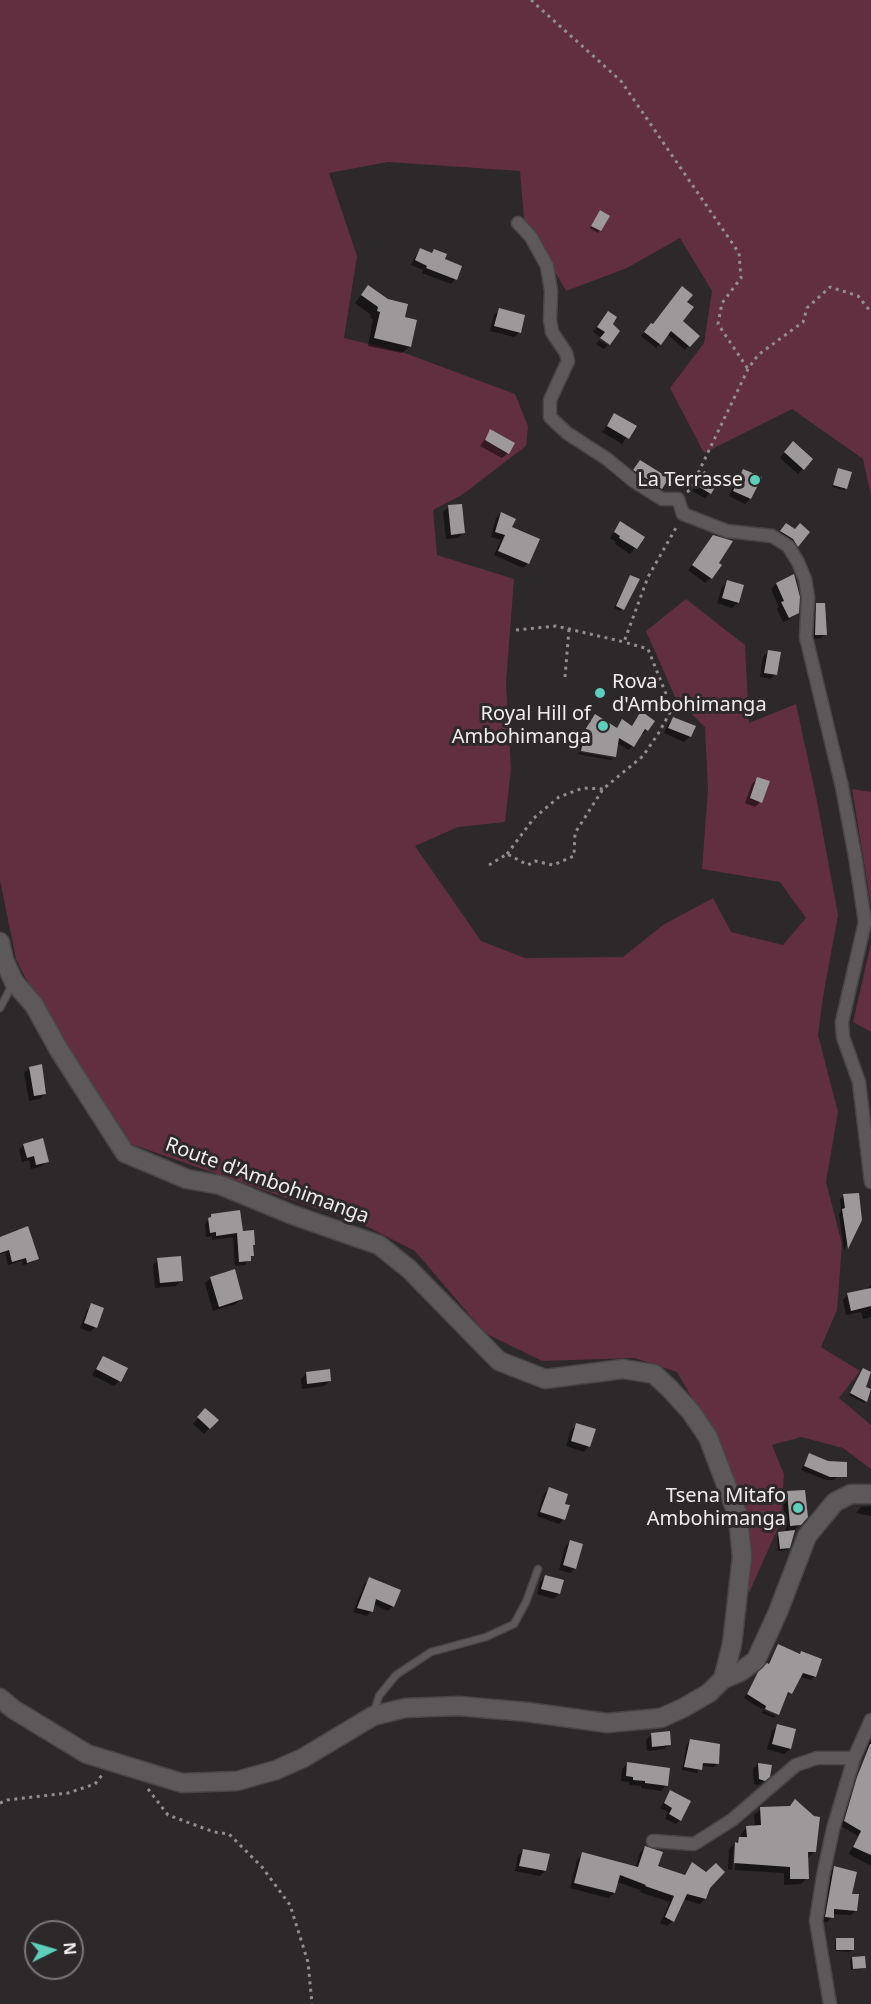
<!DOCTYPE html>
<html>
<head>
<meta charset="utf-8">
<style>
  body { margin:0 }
  #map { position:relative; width:871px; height:2004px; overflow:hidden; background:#2d282a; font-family:"Noto Sans",sans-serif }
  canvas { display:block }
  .north { position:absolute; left:24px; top:1920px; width:60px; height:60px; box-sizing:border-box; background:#2d282a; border:2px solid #7b7678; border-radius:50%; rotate:85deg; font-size:16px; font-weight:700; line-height:24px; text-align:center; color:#efeced }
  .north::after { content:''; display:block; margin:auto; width:21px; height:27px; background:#5ccebb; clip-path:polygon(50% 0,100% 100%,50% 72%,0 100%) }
</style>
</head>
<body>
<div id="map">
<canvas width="871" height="2004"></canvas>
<div class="north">N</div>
</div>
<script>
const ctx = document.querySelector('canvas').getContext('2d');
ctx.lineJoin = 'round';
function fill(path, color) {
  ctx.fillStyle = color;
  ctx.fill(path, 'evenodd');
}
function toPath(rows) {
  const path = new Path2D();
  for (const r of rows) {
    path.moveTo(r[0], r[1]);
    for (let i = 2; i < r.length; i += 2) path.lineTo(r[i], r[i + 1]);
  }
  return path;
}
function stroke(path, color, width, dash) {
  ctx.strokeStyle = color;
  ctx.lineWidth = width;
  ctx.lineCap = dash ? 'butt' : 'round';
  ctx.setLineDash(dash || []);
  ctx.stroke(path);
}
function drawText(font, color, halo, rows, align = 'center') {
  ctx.font = font + ' "Noto Sans",sans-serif';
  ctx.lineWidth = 6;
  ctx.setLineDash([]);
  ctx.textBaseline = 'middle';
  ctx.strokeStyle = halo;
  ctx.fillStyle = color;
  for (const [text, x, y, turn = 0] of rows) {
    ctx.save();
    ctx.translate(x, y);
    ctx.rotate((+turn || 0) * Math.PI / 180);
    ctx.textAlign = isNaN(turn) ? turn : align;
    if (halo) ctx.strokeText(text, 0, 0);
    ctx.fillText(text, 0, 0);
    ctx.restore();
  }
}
fill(toPath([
  [0,0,871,0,871,496,863,459,792,409,704,453,670,388,704,343,712,291,680,238,627,268,566,291,524,218,520,171,388,162,329,173,357,256,344,338,402,352,515,394,528,426,526,446,462,495,433,510,437,555,514,579,506,683,511,769,505,822,458,827,415,846,481,941,525,958,623,957,663,925,713,898,731,932,783,945,806,918,780,882,702,869,708,790,705,727,676,699,646,631,686,599,745,645,749,723,796,704,817,801,838,915,823,997,818,1035,838,1112,826,1182,842,1244,837,1310,821,1347,860,1371,839,1398,871,1425,871,1469,843,1448,801,1437,772,1445,784,1474,781,1521,749,1593,745,1565,710,1430,677,1372,635,1358,542,1361,485,1333,415,1251,364,1225,131,1144,68,1063,16,959,0,880],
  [852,789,871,792,871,905],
  [871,943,871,1032,853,1022]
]), '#612f3f');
fill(toPath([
  [598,214,608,217,598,233,590,228],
  [420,250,430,254,434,251,443,260,460,267,455,279,451,284,422,273,423,270,411,265,416,255],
  [368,287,403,318,410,346,402,353,368,346,373,319,370,318,371,315,355,303],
  [685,302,681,321,698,336,685,350,667,334,656,348,641,336,647,329],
  [500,310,520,332,514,337,490,331,494,315],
  [608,313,611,325,610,343,593,332],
  [599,340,608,345,604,349,596,344],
  [615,415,634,427,622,444,602,432],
  [491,431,508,453,502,458,480,446],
  [788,448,811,459,798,474,780,458],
  [640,462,667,479,656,494,629,476],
  [838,470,846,488,844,490,832,487],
  [744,471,750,499,745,504,729,496,738,476],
  [705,473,710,493,705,498,692,491],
  [449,507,463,533,458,538,446,539,443,512],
  [501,514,528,563,523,568,494,555,501,540,491,537,496,518],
  [620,523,643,537,630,554,615,544,616,542,610,538],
  [784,527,794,531,808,532,795,547,779,534],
  [714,536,717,563,711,578,705,583,688,570],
  [630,576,622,609,620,611,614,608],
  [728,582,743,586,738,603,732,608,717,603,722,587],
  [776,584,797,612,792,618,783,622,777,609,779,607,771,589],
  [817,605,826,634,821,638,812,639,812,609],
  [768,652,776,674,770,679,760,677,763,657],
  [595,716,616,729,622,721,631,727,638,717,647,730,643,734,641,733,629,750,617,743,613,757,613,755,579,749,582,735],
  [673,718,694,727,689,737,684,742,664,733,668,724],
  [579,752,613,758,611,760,578,754],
  [758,778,760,802,755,807,745,803,752,784],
  [30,1068,45,1094,39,1099,29,1101,24,1073],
  [24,1145,47,1161,42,1166,31,1169,29,1160,22,1162,19,1150],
  [844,1196,860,1219,844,1250,839,1214,841,1211,840,1199],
  [212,1215,241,1232,251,1246,252,1255,245,1265,235,1266,233,1237,212,1240,212,1236,206,1237,205,1224],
  [0,1237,37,1258,33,1262,23,1265,22,1261,8,1265,5,1253,0,1254],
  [158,1260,182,1280,176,1286,155,1288,153,1265],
  [211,1278,242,1299,236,1304,213,1311,205,1283],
  [871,1285,871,1317,863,1319,861,1312,846,1315,843,1300,848,1294,864,1291],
  [92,1305,95,1327,90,1332,80,1328,87,1310],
  [103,1357,119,1381,114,1386,92,1375],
  [863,1370,871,1374,863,1388,866,1401,864,1403,849,1395],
  [306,1373,330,1381,324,1386,302,1389,301,1379],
  [205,1410,216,1420,204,1434,193,1424],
  [577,1425,589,1446,584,1452,566,1446,571,1430],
  [809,1455,838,1476,834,1480,826,1480,801,1470],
  [549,1489,563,1505,563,1519,559,1524,537,1516,544,1494],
  [788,1493,800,1524,794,1530,789,1547,787,1550,778,1551,777,1536,786,1533,783,1498],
  [871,1506,871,1516,856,1513,861,1507],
  [570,1542,575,1568,570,1573,559,1570,565,1547],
  [545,1577,559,1593,554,1599,537,1594,540,1582],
  [370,1579,393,1606,388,1611,373,1604,371,1611,367,1616,353,1612,365,1583],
  [778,1646,799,1655,820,1660,814,1677,811,1680,799,1676,790,1693,785,1696,778,1713,758,1707,744,1698,755,1678,767,1665],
  [763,1710,776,1716,774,1718,762,1713],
  [778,1726,790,1749,784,1754,767,1749,772,1731],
  [651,1735,670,1744,664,1749,647,1751,646,1740],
  [871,1738,871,1866,849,1854,858,1836,841,1826],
  [690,1741,717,1764,714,1767,701,1766,697,1773,682,1770,687,1744],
  [628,1763,666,1785,661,1791,641,1788,641,1786,629,1785,629,1782,621,1781,622,1769],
  [758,1764,769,1776,759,1785,754,1784,753,1769],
  [670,1792,680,1820,676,1824,665,1819,668,1812,660,1808],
  [790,1807,814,1852,807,1859,807,1878,801,1884,784,1885,784,1873,735,1870,737,1842,734,1845,732,1870,728,1869,729,1850,733,1845,741,1838,741,1834,747,1827,755,1827,754,1815,761,1809],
  [645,1847,656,1867,683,1876,692,1864,706,1874,708,1887,705,1899,700,1904,683,1899,673,1921,667,1926,660,1923,670,1902,640,1892,641,1890,617,1882,614,1893,608,1898,570,1888,577,1860,583,1854,635,1868,640,1853],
  [523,1850,545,1871,540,1876,515,1871,518,1856],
  [834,1868,850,1895,856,1910,851,1915,832,1914,832,1917,827,1922,821,1922,829,1873],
  [837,1939,852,1949,850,1952,835,1951,835,1941],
  [852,1958,865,1967,862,1969,851,1970,850,1961]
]), '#0007');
fill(toPath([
  [600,210,610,216,601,231,591,226],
  [420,248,432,253,434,249,447,254,445,259,462,266,457,280,426,268,427,266,415,260],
  [368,285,388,299,408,304,405,317,417,320,411,347,374,338,380,312,377,311,378,307,361,295],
  [682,286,693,295,687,302,694,307,683,321,700,336,690,347,671,331,661,345,644,332,651,323,653,324],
  [499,308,525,315,521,333,494,326],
  [608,311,617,317,613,324,620,331,610,345,600,338,605,332,597,327],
  [614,413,637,426,629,439,607,426],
  [490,429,515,443,509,454,485,440],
  [793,441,813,459,804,470,784,452],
  [640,460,669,478,662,489,633,470],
  [838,468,852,472,847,489,833,485],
  [743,469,762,477,751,499,733,491],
  [704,471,720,479,711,494,696,485],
  [462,504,465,533,451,535,448,505],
  [501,512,516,519,512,527,540,539,529,564,498,551,505,535,495,532],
  [620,521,645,537,637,549,619,538,620,536,614,532],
  [786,523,795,529,800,523,810,532,798,547,793,539,780,531],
  [713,535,733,541,719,563,722,565,712,579,692,565],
  [794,574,800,597,799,613,789,618,781,602,784,601,776,583],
  [630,575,640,579,624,610,616,606],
  [727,580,744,585,739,603,722,598],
  [816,603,825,603,827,635,815,635],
  [768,650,781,652,777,675,764,673],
  [641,711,655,721,648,731,645,729,634,747,619,738,616,757,581,751,585,730,595,714,617,728,622,719,632,726],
  [673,717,696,726,691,737,668,728],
  [757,777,770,781,762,803,750,798],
  [42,1064,46,1094,34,1096,29,1067],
  [43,1138,49,1162,36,1165,34,1156,27,1158,23,1144],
  [859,1193,862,1220,848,1249,842,1209,845,1208,843,1194],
  [240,1210,243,1231,254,1230,255,1245,253,1245,254,1256,251,1256,251,1261,239,1262,237,1233,216,1236,216,1232,210,1233,208,1218,211,1217,211,1214],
  [28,1226,39,1259,27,1263,26,1258,12,1262,9,1250,0,1253,0,1237],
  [181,1256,183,1281,160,1283,157,1258],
  [235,1269,243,1299,219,1307,210,1277],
  [871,1288,871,1306,851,1311,847,1293],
  [91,1303,104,1308,97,1328,84,1323],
  [103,1356,128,1368,121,1382,96,1369],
  [863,1368,871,1372,866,1387,871,1389,867,1402,850,1393],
  [330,1369,331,1381,307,1384,306,1372],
  [205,1408,219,1420,210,1429,197,1417],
  [576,1423,596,1429,590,1447,571,1441],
  [809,1453,828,1461,847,1462,847,1477,830,1477,804,1466],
  [549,1487,568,1494,565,1504,570,1505,565,1520,540,1512],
  [805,1490,808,1517,801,1525,790,1526,787,1491],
  [795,1530,790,1548,780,1549,778,1532],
  [570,1540,583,1544,576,1569,563,1565],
  [545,1575,564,1580,560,1594,541,1589],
  [369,1577,401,1590,394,1607,376,1599,373,1612,357,1608],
  [778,1644,800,1654,801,1651,822,1659,816,1677,803,1673,792,1694,788,1692,779,1715,765,1709,766,1706,747,1694,758,1672,767,1663,769,1664],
  [777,1724,796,1729,791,1749,772,1744],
  [670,1731,671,1745,652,1747,651,1733],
  [690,1739,720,1744,719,1764,703,1763,702,1770,684,1767],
  [870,1744,871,1744,871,1855,853,1847,861,1831,844,1821,857,1777],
  [627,1762,670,1768,668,1786,645,1783,645,1781,633,1780,633,1777,626,1776],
  [758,1763,772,1765,770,1777,765,1781,759,1779],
  [670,1790,691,1801,681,1821,669,1814,672,1808,664,1803],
  [795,1799,814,1816,820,1817,816,1852,808,1852,809,1879,790,1879,790,1867,734,1863,735,1842,738,1843,739,1837,747,1837,746,1826,761,1825,760,1807,790,1806],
  [645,1846,663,1852,658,1866,685,1875,692,1862,706,1872,716,1863,725,1872,710,1888,706,1899,687,1894,674,1922,665,1917,674,1896,645,1886,646,1885,620,1875,615,1893,574,1883,582,1852,638,1867],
  [523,1849,550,1854,546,1871,519,1866],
  [834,1866,857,1872,852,1894,859,1894,857,1911,834,1909,834,1918,825,1917],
  [836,1938,854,1938,854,1950,836,1950],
  [865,1956,866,1968,853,1969,852,1957]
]), '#9d9899');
const lane = toPath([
  [0,1008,12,985],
  [374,1712,379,1696,396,1675,431,1652,486,1637,514,1624,526,1602,538,1569]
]);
const street = toPath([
  [518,223,531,237,547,266,551,291,550,320,552,332,566,353,568,361,550,400,550,417,567,433,607,459,635,482,654,494,662,499,678,499,683,514,727,531,772,536,788,546,798,562,805,579,808,597,806,637,842,787,855,856,865,922,842,1022,843,1037,859,1082,871,1182],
  [653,1841,694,1844,732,1820,796,1765,817,1758,854,1758],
  [830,2004,816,1921,823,1876,833,1829,854,1758,871,1720]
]);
const secondary = toPath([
  [0,942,4,960,14,982,34,1005,59,1050,125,1153,187,1179,220,1185,293,1215,379,1245,409,1269,499,1361,545,1379,623,1369,654,1374,670,1389,691,1412,708,1437,738,1516,742,1557,732,1644,723,1679],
  [0,1698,13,1709,87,1754,182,1783,237,1781,276,1770,303,1758,373,1716,405,1708,459,1706,527,1712,607,1723,661,1718,683,1708,709,1693,723,1679,740,1672,756,1660,778,1612,807,1536,835,1502,851,1494,871,1494]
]);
stroke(lane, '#494647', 9);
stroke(street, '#494647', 15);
stroke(secondary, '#494647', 21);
stroke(toPath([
  [531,0,621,81,739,253,741,278,722,303,718,324,748,369],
  [687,492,690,490,748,369,758,355,803,322,807,308,830,287,858,296,871,312],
  [516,630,556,626,624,642,648,577,677,526],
  [565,677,569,629],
  [507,854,534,818,559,797,583,788,603,789],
  [489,865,507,854,528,865,535,861,553,865,574,856,575,833,603,789,643,756,658,734,672,709,648,649,624,642],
  [148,1789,168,1815,214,1832,229,1834,262,1867,290,1905,308,1962,312,2004],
  [0,1803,7,1800,68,1793,95,1784,102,1775]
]), '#928e90', 3, [3, 4.5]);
stroke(lane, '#5d5859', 6);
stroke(street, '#5d5859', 12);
stroke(secondary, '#5d5859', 18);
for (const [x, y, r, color] of [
  [755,480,6,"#5ccebb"],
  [600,693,6,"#5ccebb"],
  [603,726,6,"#5ccebb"],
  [798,1508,6,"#5ccebb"]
]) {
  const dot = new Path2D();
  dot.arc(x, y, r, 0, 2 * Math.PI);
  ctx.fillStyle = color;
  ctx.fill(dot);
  stroke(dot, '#2d282a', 2);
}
drawText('20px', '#efeced', '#2d282a', [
  ["La Terrasse",743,480],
  ["Rova",612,682,"left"],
  ["d'Ambohimanga",612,705,"left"],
  ["Royal Hill of",591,714],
  ["Ambohimanga",591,737],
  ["Tsena Mitafo",786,1496],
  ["Ambohimanga",786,1519]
], 'right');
drawText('20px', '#efeced', '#2d282a', [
  ["Route d'Ambohimanga",267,1181,20]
]);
</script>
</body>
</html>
